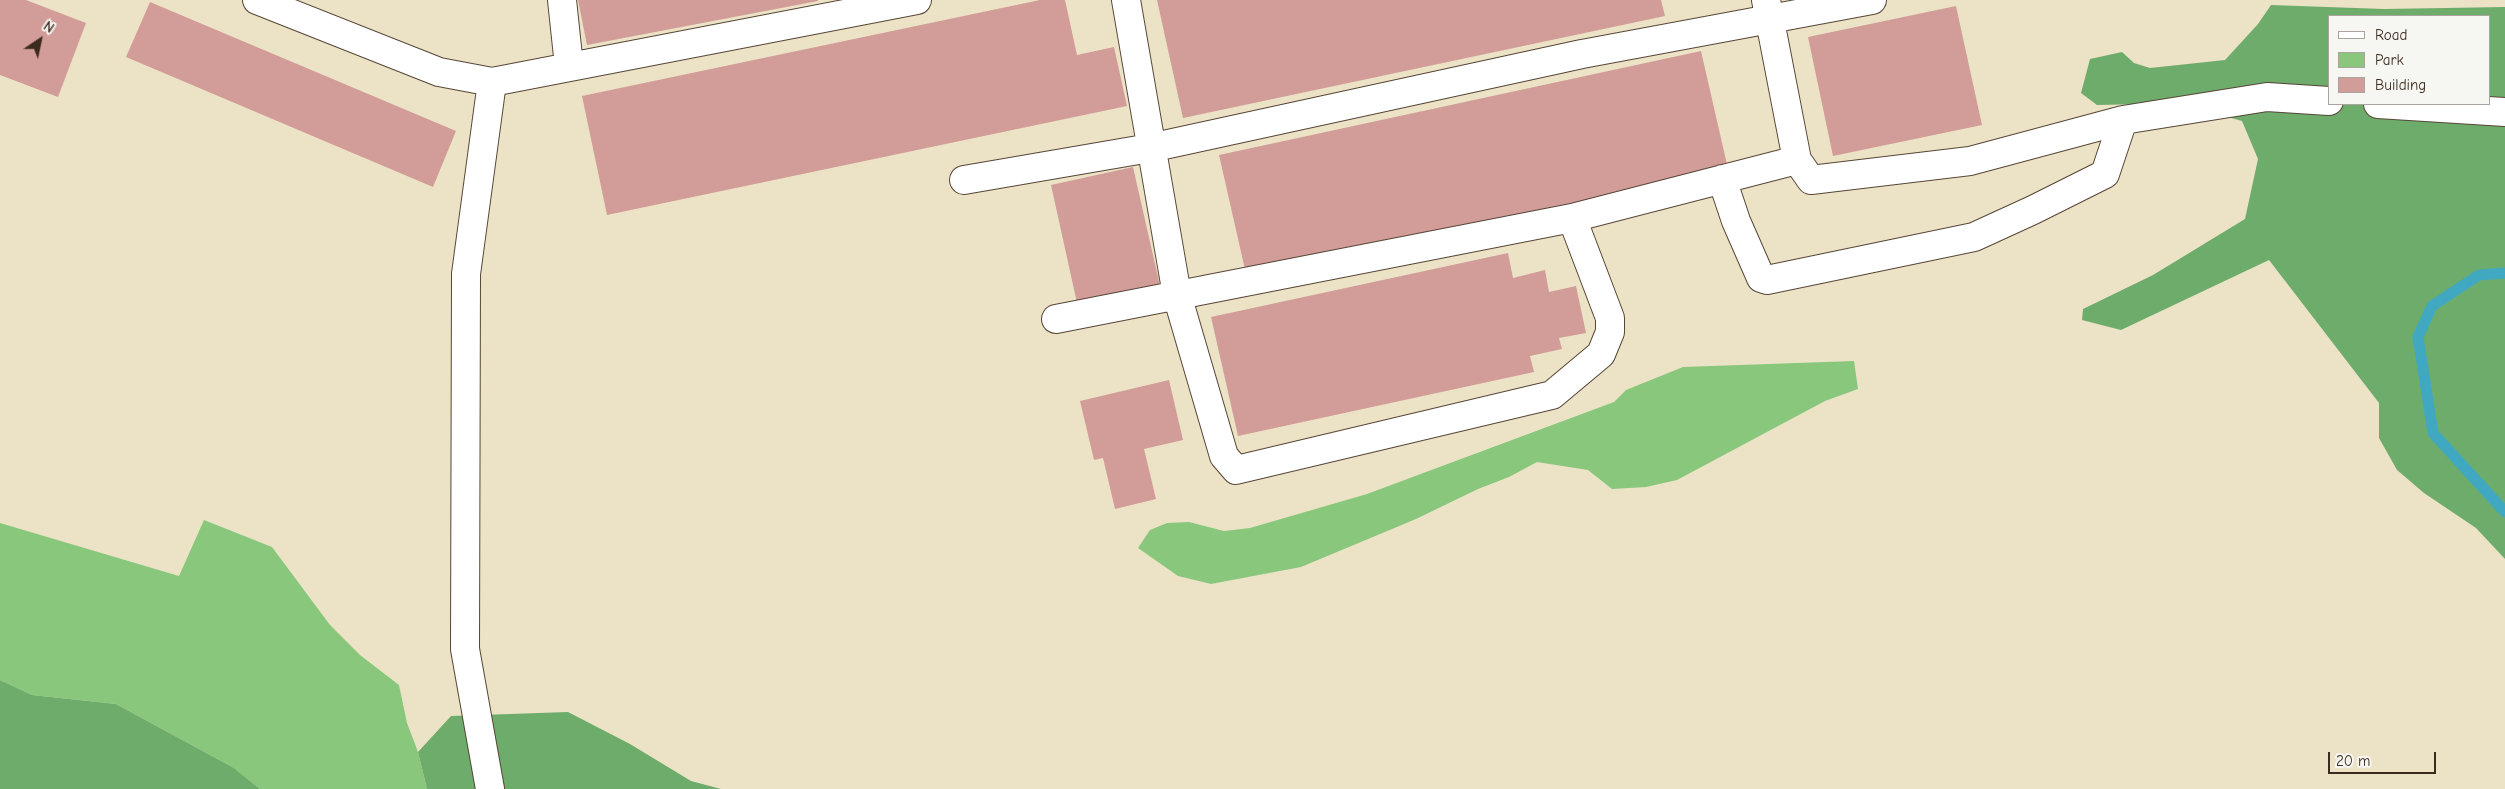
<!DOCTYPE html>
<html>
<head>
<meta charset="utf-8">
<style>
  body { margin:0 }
  #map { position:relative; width:2505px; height:789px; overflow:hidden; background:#ece3c6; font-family:"Comic Neue",sans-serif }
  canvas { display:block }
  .legend { position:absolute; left:2328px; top:15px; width:162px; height:90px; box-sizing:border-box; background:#f6f6f2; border:1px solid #aba49d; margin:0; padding:6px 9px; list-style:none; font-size:15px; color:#3b2a1e }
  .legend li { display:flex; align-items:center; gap:10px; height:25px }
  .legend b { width:25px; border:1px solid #aba49d }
  .north { position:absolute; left:15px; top:15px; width:50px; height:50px; -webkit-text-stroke:4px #f6f6f2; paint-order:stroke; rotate:34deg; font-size:14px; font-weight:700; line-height:20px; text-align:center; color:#3b2a1e }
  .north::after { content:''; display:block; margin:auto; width:18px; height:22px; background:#3b2a1e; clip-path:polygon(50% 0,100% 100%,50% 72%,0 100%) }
  .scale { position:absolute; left:2328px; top:752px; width:108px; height:22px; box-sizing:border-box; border:2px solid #3b2a1e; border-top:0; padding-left:6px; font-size:15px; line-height:18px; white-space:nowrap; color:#3b2a1e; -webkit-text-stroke:4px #f6f6f2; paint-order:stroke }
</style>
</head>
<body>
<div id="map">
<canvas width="2505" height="789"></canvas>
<ul class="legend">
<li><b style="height:6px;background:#fff"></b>Road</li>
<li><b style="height:14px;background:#89c77d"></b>Park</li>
<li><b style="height:14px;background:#d29c99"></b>Building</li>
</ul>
<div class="north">N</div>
<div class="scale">20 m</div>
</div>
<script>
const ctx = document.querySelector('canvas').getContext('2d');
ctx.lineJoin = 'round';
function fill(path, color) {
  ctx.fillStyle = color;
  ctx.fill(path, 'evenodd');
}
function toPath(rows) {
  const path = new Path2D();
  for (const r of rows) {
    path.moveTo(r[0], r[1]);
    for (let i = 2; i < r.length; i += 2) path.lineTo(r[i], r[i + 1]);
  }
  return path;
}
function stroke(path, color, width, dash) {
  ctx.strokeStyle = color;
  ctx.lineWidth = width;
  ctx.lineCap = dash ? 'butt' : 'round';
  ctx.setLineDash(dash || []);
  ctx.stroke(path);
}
fill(toPath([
  [1854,361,1858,389,1825,401,1677,480,1646,487,1612,489,1588,470,1537,462,1509,477,1478,489,1416,519,1301,567,1211,584,1178,576,1138,548,1150,530,1167,523,1189,522,1224,531,1250,528,1367,494,1614,402,1626,390,1683,367],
  [204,520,272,547,330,625,360,655,399,685,407,723,418,752,427,789,260,789,234,768,116,704,32,695,0,680,0,523,179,576]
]), '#89c77d');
fill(toPath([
  [2271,5,2384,9,2505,7,2505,559,2476,528,2424,493,2397,470,2379,438,2379,403,2269,260,2121,330,2082,320,2083,309,2153,275,2245,219,2258,159,2242,121,2164,99,2148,104,2097,105,2081,93,2090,59,2122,52,2134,63,2150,68,2225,60,2258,24],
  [2329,16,2489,16,2489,104,2329,104],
  [0,680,32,695,116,704,234,768,260,789,0,789],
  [568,712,630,744,691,781,721,789,427,789,418,752,451,716]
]), '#6eac6c');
stroke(toPath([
  [2505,273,2479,275,2432,306,2418,337,2433,433,2505,512]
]), '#41a8c1', 11);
fill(toPath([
  [0,0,26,0,86,23,58,97,0,75],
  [578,0,818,0,818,1,587,45],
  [1040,0,1065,0,1077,55,1114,47,1127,106,607,215,582,96],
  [1157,0,1661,0,1665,16,1183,118],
  [150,2,456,131,433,187,126,57],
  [1956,6,1982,125,1833,156,1808,37],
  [1701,51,1728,169,1246,274,1219,155],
  [1133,167,1160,286,1077,303,1051,185],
  [1508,253,1513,278,1545,270,1549,292,1576,286,1586,333,1559,338,1562,349,1530,356,1534,372,1238,436,1211,317],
  [1169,380,1183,440,1144,449,1156,499,1115,509,1103,458,1094,460,1080,401]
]), '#d29c99');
const minor = toPath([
  [257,0,439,72,492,82],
  [562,0,569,66],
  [1126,0,1177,295,1224,456,1236,470,1552,395,1601,354,1610,332,1610,318,1572,218],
  [1766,0,1797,160,1811,180,1970,161,2123,120,2267,97,2329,101],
  [2378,104,2505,112],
  [1722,179,1736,221,1761,278,1767,280,1974,237,2033,210,2105,174,2123,120],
  [964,180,1150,148,1582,54,1872,0],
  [1056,319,1572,218,1797,160],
  [490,789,465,649,466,274,492,82,917,0]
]);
stroke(minor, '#564637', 30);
stroke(minor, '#fff', 28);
</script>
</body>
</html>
